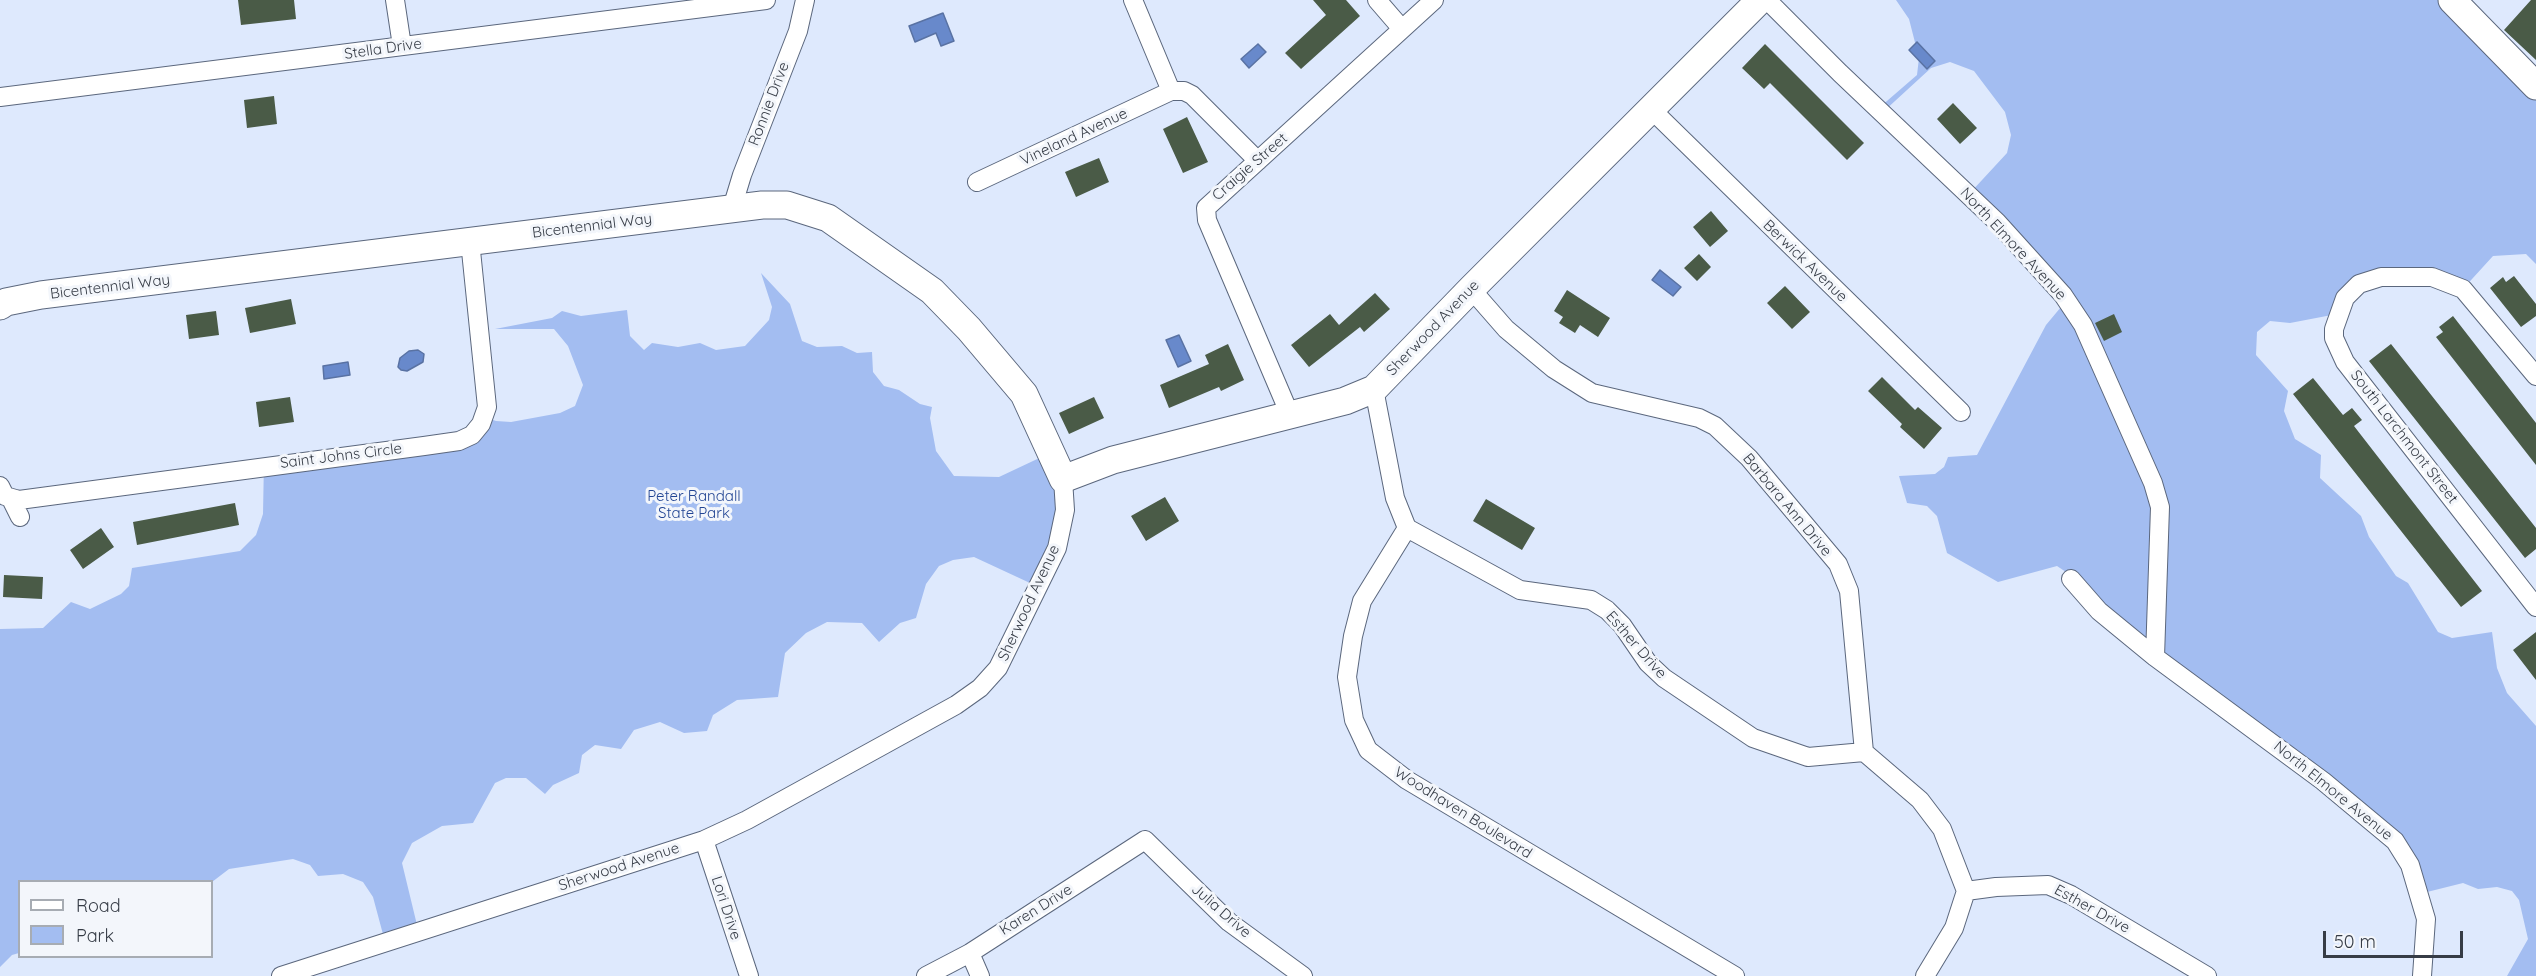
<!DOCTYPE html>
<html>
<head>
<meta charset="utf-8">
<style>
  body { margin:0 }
  #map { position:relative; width:2536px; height:976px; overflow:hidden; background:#dee9fd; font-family:Quicksand,sans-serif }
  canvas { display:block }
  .legend { position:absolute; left:18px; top:880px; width:195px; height:78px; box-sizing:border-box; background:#f3f6fb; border:2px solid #a7acb3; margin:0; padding:8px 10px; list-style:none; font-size:18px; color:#363c46 }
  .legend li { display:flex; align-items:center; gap:12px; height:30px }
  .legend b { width:30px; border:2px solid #a7acb3 }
  .scale { position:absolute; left:2323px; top:931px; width:140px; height:27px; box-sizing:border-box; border:3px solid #363c46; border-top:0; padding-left:8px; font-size:18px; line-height:21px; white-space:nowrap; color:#363c46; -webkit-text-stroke:4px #f3f6fb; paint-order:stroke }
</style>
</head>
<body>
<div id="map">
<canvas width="2536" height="976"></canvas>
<ul class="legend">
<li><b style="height:8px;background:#fff"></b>Road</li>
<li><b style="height:16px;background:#a3bdf1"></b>Park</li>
</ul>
<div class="scale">50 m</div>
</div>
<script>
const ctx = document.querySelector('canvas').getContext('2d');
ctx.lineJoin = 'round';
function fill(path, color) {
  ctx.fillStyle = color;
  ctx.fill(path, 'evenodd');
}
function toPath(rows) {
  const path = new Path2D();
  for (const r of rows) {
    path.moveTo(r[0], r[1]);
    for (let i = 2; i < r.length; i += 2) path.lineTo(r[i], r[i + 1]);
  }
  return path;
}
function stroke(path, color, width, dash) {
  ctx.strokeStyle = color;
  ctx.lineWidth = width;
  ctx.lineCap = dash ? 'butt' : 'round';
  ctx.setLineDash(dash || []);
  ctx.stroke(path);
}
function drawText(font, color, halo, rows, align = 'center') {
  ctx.font = font + ' Quicksand,sans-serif';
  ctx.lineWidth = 6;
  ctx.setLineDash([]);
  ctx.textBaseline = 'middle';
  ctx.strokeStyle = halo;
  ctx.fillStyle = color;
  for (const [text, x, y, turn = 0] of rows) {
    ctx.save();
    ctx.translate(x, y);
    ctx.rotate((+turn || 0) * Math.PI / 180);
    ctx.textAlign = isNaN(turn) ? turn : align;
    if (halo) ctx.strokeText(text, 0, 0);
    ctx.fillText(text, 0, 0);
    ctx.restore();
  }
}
fill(toPath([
  [1896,0,2451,0,2536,89,2536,264,2526,254,2493,256,2462,290,2432,279,2372,282,2337,314,2290,323,2270,321,2257,332,2256,355,2288,391,2284,411,2295,439,2321,455,2320,478,2361,516,2369,537,2396,576,2408,583,2438,632,2452,638,2492,632,2497,668,2507,693,2536,726,2536,976,2507,976,2528,939,2519,900,2512,891,2497,887,2478,889,2463,883,2419,894,2388,837,2154,652,2078,580,2057,566,1998,582,1947,553,1937,516,1927,506,1907,503,1899,476,1935,474,1944,467,1948,457,1977,455,2046,325,2066,301,1970,193,2007,153,2011,135,2005,112,1974,71,1950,62,1931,68,1883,112,1880,107,1917,75,1919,58,1909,19],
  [761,273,790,304,802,341,817,347,842,346,857,353,872,352,873,372,884,386,899,390,920,404,932,407,930,418,936,451,954,476,999,477,1050,453,1064,503,1047,552,1030,583,974,557,953,560,939,566,926,584,916,618,900,623,879,642,862,623,827,622,806,633,785,653,778,697,737,700,713,715,707,731,684,733,660,722,634,730,621,749,595,745,582,755,579,773,553,785,545,794,526,778,506,778,495,783,473,823,442,826,412,843,402,863,417,925,384,938,373,897,363,882,343,874,318,876,310,865,293,859,229,869,212,882,20,882,19,953,12,955,0,967,0,629,43,628,71,602,90,609,121,594,129,586,132,568,240,551,256,535,263,514,264,460,447,434,471,428,485,417,496,421,511,422,560,413,575,406,583,385,568,346,554,329,495,329,552,318,562,311,581,316,627,310,630,336,644,350,652,343,678,347,700,343,716,350,745,346,769,320,772,307]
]), '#a3bdf1');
const water = toPath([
  [943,13,954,41,941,46,936,33,915,42,909,26,943,13],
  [1917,42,1935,61,1927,69,1909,50,1917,42],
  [1258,44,1266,52,1249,68,1241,59,1258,44],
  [1660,270,1681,287,1673,296,1652,280,1660,270],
  [1179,335,1191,361,1178,367,1166,340,1179,335],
  [418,350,424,354,423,362,407,371,401,370,398,367,400,358,409,351,418,350],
  [348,362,350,375,324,379,323,366,348,362]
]);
fill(water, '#6889cb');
stroke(water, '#5972a3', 1.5);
fill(toPath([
  [238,0,294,0,296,19,241,25],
  [1313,0,1346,0,1360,16,1301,69,1285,53,1326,15],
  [2531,0,2536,0,2536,60,2504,30],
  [1765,44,1864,143,1847,160,1770,83,1764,89,1742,68],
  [274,96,277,124,247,128,244,100],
  [1953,103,1977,128,1960,144,1937,119],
  [1187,117,1208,162,1183,173,1163,129],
  [1099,158,1109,182,1076,197,1065,172],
  [1711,211,1728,231,1710,247,1693,227],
  [1699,254,1711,267,1697,281,1684,268],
  [2514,276,2536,304,2536,316,2521,327,2490,288,2503,277,2506,282],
  [1785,286,1810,312,1792,329,1767,303],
  [1567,290,1610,318,1598,337,1580,325,1575,333,1559,323,1563,317,1554,311],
  [1375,293,1390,309,1364,332,1360,327,1309,367,1291,345,1330,314,1339,325],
  [291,299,296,324,250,333,245,308],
  [216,311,219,335,189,339,186,315],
  [2114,314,2122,332,2104,341,2095,323],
  [2453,316,2536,423,2536,465,2436,337,2443,332,2439,327],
  [1228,344,1244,380,1221,391,1219,387,1169,408,1160,385,1209,364,1205,355],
  [2391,344,2536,528,2536,549,2525,558,2369,361],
  [1882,377,1915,410,1918,407,1942,428,1924,449,1900,427,1902,424,1868,391],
  [2313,378,2343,415,2352,408,2362,420,2354,426,2482,591,2461,607,2293,394],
  [290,397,294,422,259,427,256,402],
  [1094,397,1104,418,1069,434,1059,413],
  [1165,497,1179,521,1146,541,1131,516],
  [1486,499,1535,528,1522,550,1473,521],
  [235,503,239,525,137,545,133,522],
  [101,528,114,547,83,569,70,550],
  [4,575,43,577,42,599,3,597],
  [2536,632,2536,680,2513,650]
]), '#4a5b47');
const street = toPath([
  [395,0,402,46],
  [1133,0,1171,91],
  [1377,0,1402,29],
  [1767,0,1840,73,1997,222,2063,295,2083,325,2153,483,2160,507,2155,657],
  [0,97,766,0],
  [1651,109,1961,412],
  [977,182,1171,91,1184,91,1192,95,1258,161],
  [732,208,742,175,798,31,805,0],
  [1471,289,1506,329,1554,369,1592,393,1699,418,1715,426,1749,458,1838,564,1849,591,1864,752,1920,800,1942,829,1966,891,1954,928,1925,976],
  [2536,376,2463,289,2432,277,2381,277,2359,284,2345,298,2334,329,2334,338,2345,362,2536,607],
  [1374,389,1395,498,1407,528],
  [1290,415,1207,220,1206,208,1434,0],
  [0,486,5,496,19,500,424,446,459,441,472,435,481,424,487,407,470,241],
  [11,499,20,517],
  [1407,528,1362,601,1353,636,1347,677,1354,720,1368,750,1407,780,1735,976],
  [1407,528,1520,590,1591,600,1607,610,1622,625,1648,663,1664,678,1753,738,1808,757,1864,752],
  [2071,579,2099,611,2155,657,2323,781,2395,841,2410,865,2426,919,2422,976],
  [704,840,749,976],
  [1966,891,1996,887,2048,885,2071,895,2207,976],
  [970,953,980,976],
  [281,976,704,840,747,820,956,705,980,688,998,668,1057,548,1065,510,1063,479],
  [926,976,970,953,1145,840,1229,922,1303,976]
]);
const secondary = toPath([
  [2452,0,2536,86],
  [0,306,6,302,41,295,762,205,787,205,828,218,932,291,969,329,1024,394,1063,479,1113,460,1345,401,1374,389,1471,289,1760,0]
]);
stroke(street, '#5b677d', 20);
stroke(secondary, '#5b677d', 29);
stroke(street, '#fff', 18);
stroke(secondary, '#fff', 27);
drawText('15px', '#363c46', '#f3f6fb', [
  ["Stella Drive",383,49,-8],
  ["Ronnie Drive",769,104,-69],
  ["Vineland Avenue",1074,137,-25],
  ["Craigie Street",1250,167,-41],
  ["Bicentennial Way",592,226,-7],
  ["North Elmore Avenue",2013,244,47],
  ["Berwick Avenue",1805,261,44],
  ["Bicentennial Way",110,287,-7],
  ["Sherwood Avenue",1433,328,-46],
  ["South Larchmont Street",2404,437,52],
  ["Saint Johns Circle",341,456,-7],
  ["Barbara Ann Drive",1787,505,50],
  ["Sherwood Avenue",1029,603,-65],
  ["Esther Drive",1636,645,49],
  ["North Elmore Avenue",2333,791,39],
  ["Woodhaven Boulevard",1463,813,32],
  ["Sherwood Avenue",619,867,-18],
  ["Lori Drive",726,908,72],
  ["Esther Drive",2092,909,29],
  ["Karen Drive",1036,910,-32],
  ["Julia Drive",1221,911,41]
]);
drawText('15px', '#224594', '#f3f6fb', [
  ["Peter Randall",694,496],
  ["State Park",694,513]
]);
</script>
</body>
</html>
